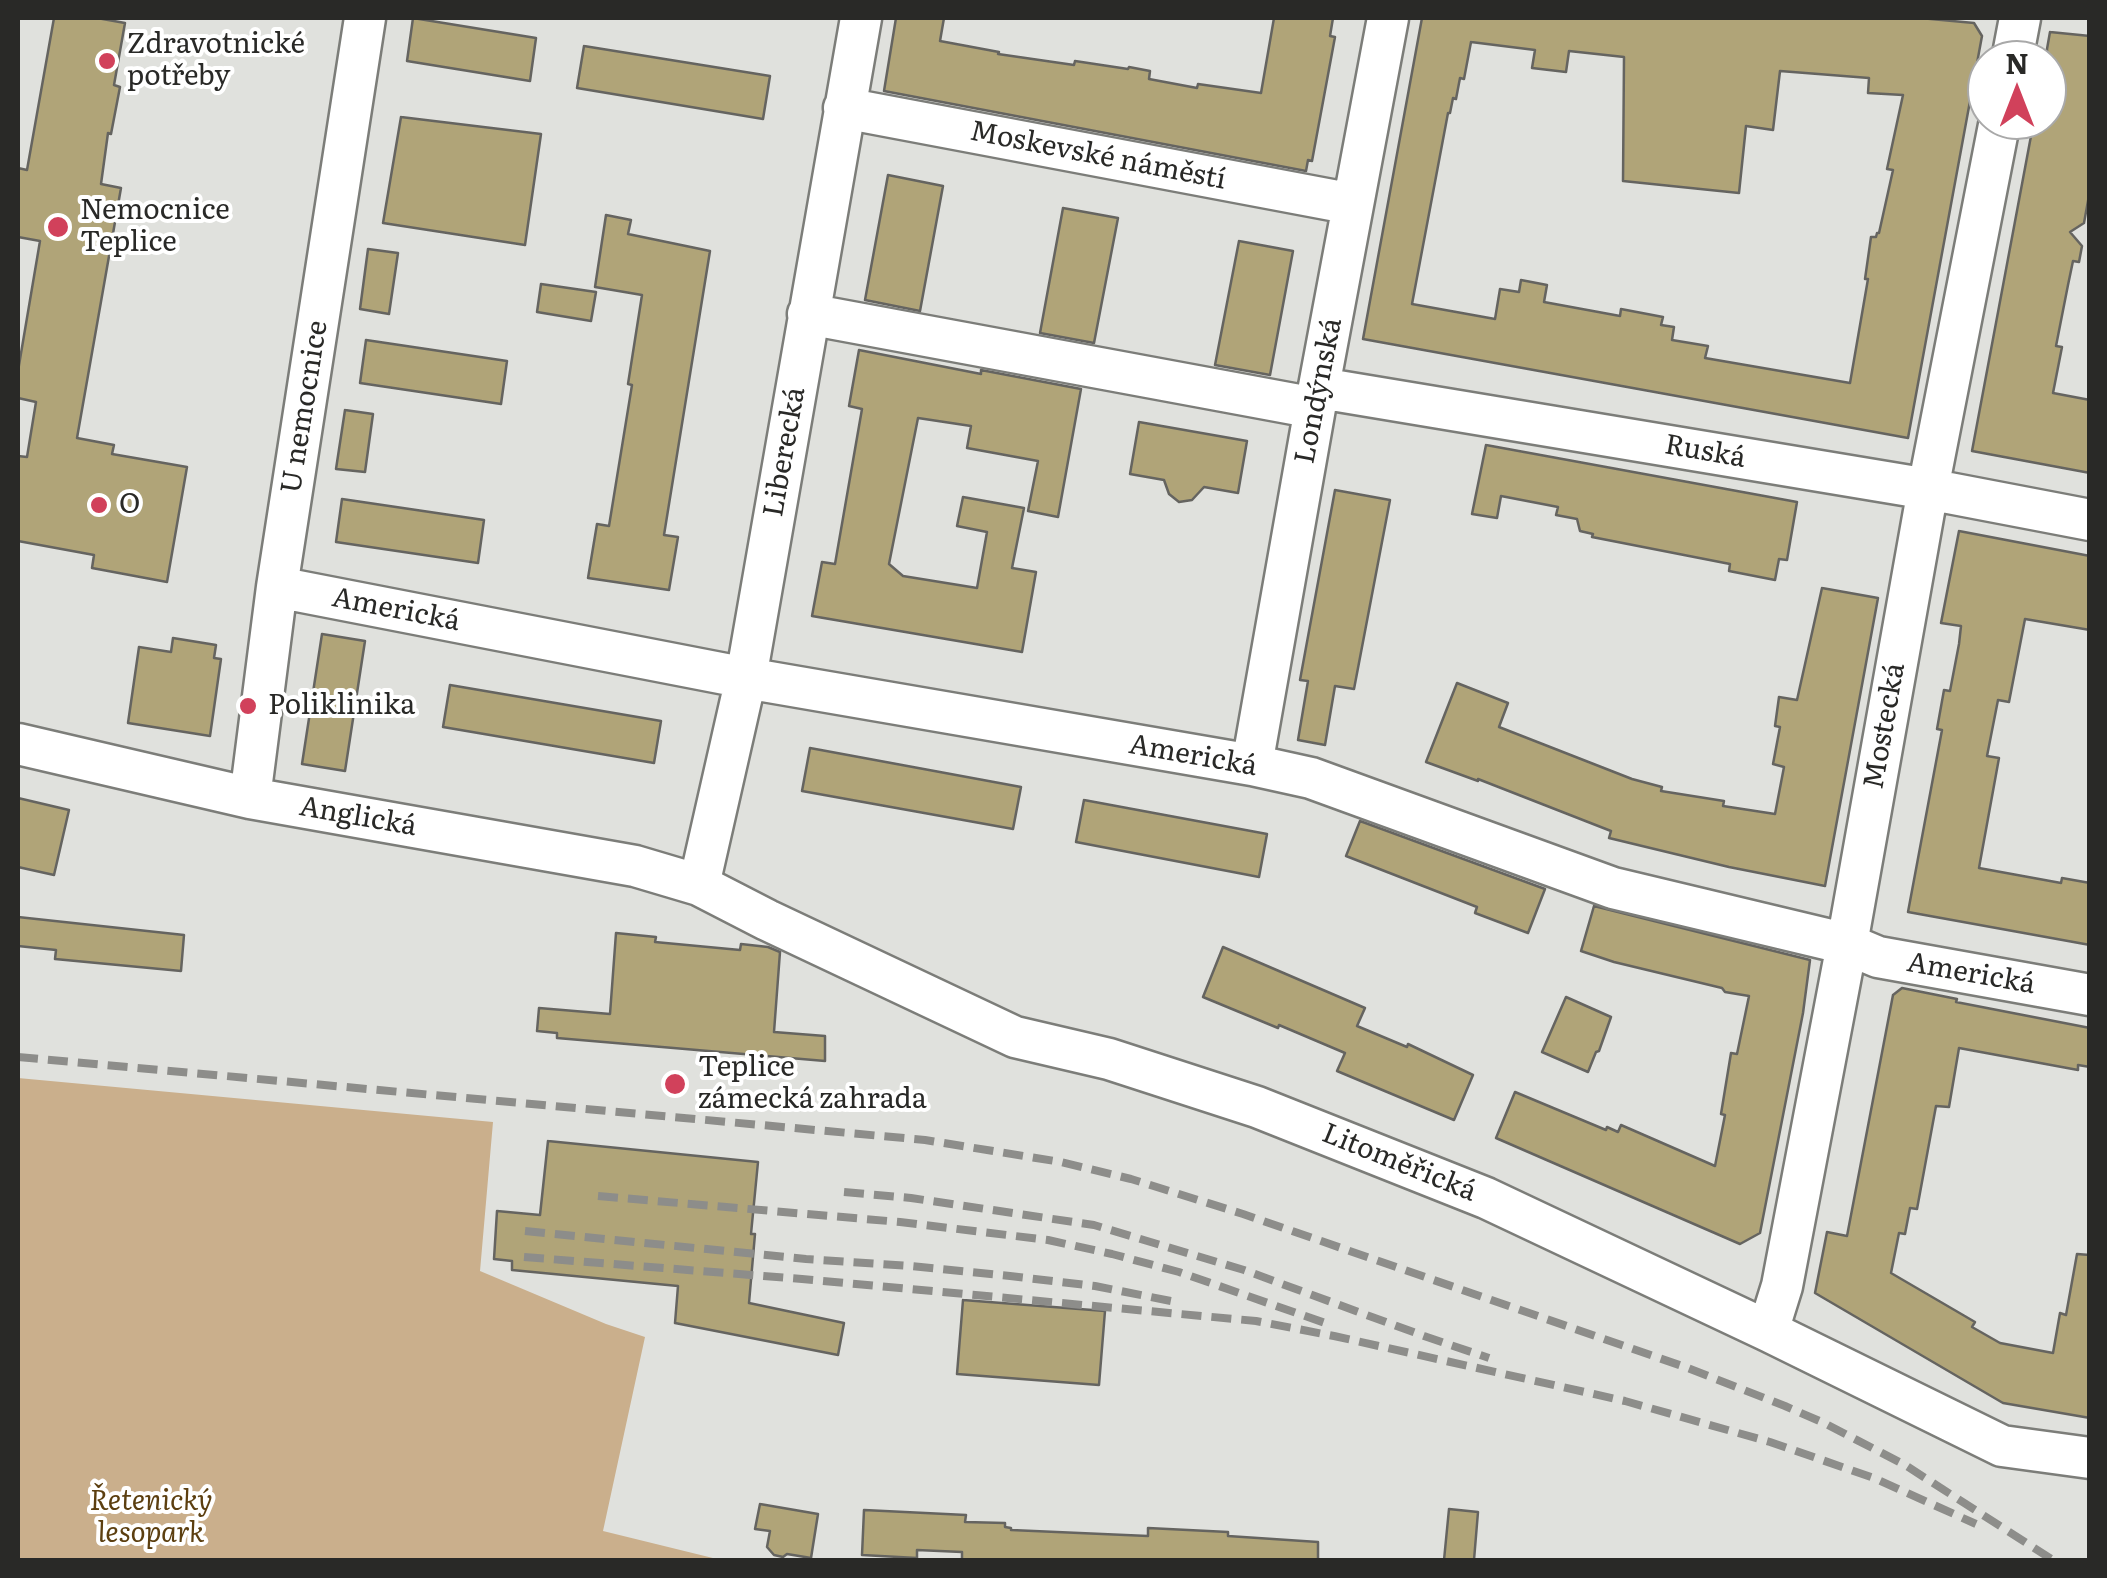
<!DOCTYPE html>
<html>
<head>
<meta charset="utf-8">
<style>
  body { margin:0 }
  #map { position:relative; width:2107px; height:1578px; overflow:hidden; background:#e0e1dd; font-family:Literata,serif }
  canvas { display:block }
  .frame { position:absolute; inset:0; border:20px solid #292927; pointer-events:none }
  .north { position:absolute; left:1967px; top:40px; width:100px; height:100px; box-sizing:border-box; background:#fff; border:2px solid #a9a9a9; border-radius:50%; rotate:0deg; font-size:28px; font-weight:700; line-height:40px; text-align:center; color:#292927 }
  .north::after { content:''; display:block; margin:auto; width:35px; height:45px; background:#d1415b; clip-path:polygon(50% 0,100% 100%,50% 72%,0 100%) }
</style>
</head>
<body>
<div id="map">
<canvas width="2107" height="1578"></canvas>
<div class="frame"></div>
<div class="north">N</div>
</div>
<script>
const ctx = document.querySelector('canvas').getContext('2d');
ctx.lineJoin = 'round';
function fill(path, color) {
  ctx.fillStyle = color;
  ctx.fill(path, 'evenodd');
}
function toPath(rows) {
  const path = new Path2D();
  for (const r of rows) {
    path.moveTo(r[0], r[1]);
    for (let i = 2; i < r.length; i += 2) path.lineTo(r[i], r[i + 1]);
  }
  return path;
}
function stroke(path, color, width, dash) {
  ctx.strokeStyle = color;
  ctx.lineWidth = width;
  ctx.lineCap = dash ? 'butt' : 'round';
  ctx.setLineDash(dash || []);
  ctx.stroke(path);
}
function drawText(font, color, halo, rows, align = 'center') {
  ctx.font = font + ' Literata,serif';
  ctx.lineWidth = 8;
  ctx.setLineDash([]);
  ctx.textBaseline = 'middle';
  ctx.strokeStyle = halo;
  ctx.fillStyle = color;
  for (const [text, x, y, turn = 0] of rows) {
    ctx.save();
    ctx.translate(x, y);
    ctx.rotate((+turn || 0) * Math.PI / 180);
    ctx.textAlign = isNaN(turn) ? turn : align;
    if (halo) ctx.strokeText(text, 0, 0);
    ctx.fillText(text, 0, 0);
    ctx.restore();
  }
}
fill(toPath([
  [18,1078,493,1122,480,1271,606,1324,645,1337,603,1531,721,1560,18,1560]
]), '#caaf8c');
const building = toPath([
  [54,18,97,18,125,23,114,85,120,87,111,134,108,133,101,184,121,188,77,438,114,445,112,454,187,467,167,582,92,568,94,555,18,541,18,456,27,457,36,402,18,398,18,371,40,241,18,237,18,168,27,170,54,18],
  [413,18,536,38,530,81,407,61,413,18],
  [896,18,944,18,940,41,999,52,998,54,1074,65,1075,61,1128,69,1129,67,1150,71,1149,79,1197,88,1198,84,1261,93,1274,18,1333,18,1330,36,1335,37,1312,161,1308,160,1306,171,884,91,896,18],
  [1422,18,1920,18,1974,23,1982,36,1908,438,1363,339,1422,18],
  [1471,42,1535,50,1532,68,1566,72,1569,51,1624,57,1623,181,1739,193,1746,126,1773,130,1780,71,1869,78,1868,93,1903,95,1887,169,1893,170,1879,233,1877,233,1876,237,1871,237,1865,279,1868,279,1850,383,1705,358,1708,346,1672,340,1674,327,1661,325,1663,317,1621,309,1620,316,1544,302,1547,285,1521,280,1519,292,1500,289,1495,319,1412,304,1448,113,1450,113,1453,98,1456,99,1460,78,1464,79,1471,42],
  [2050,32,2090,36,2090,190,2084,223,2070,232,2082,246,2079,262,2073,261,2068,285,2056,346,2062,347,2053,393,2090,400,2090,473,1972,451,2034,120,2047,120,2047,49,2050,32],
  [584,46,770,76,763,119,577,88,584,46],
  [401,117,541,134,525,245,383,223,401,117],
  [888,175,943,186,920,311,865,300,888,175],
  [1063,208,1118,218,1094,343,1040,333,1063,208],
  [606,215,631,220,628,234,710,251,664,535,678,537,669,590,588,578,597,524,609,526,632,385,628,384,642,295,595,287,606,215],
  [1239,241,1293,251,1270,375,1215,365,1239,241],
  [368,249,398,253,389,314,360,309,368,249],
  [541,284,596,292,591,321,537,312,541,284],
  [366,340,507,361,501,404,360,383,366,340],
  [859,350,981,374,981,370,1081,389,1058,517,1028,511,1038,461,967,448,971,426,918,418,889,564,903,576,977,588,987,532,957,526,963,497,1024,508,1012,568,1036,572,1022,652,812,616,822,562,835,564,862,409,849,406,859,350],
  [345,410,373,414,365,472,336,469,345,410],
  [1139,422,1247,441,1238,493,1204,487,1192,500,1179,502,1169,494,1164,480,1130,474,1139,422],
  [1486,445,1797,502,1787,560,1779,559,1775,580,1729,571,1730,564,1592,537,1593,534,1580,531,1577,519,1556,515,1558,507,1501,496,1497,518,1472,514,1486,445],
  [1335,490,1390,500,1354,689,1335,686,1325,745,1298,740,1308,681,1300,680,1335,490],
  [342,499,484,520,478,563,336,542,342,499],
  [1959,531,2090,556,2090,630,2025,619,2009,702,1998,700,1987,756,1999,758,1979,868,2061,883,2062,878,2090,883,2090,945,1908,912,1942,730,1937,729,1944,690,1950,691,1959,644,1961,626,1941,623,1959,531],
  [1822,588,1878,598,1825,886,1729,867,1609,838,1611,831,1478,779,1478,781,1426,762,1457,683,1508,703,1499,727,1632,779,1662,787,1661,791,1724,801,1723,806,1775,814,1784,767,1773,764,1780,727,1775,726,1779,697,1797,700,1822,588],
  [322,634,365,641,345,771,302,764,322,634],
  [173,638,216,645,214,658,221,659,210,736,128,723,139,647,171,652,173,638],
  [450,685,661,721,654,763,443,727,450,685],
  [810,748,1021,787,1013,829,802,791,810,748],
  [18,798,69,810,54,875,18,867,18,798],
  [1084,800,1267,834,1259,877,1076,842,1084,800],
  [1360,821,1545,889,1528,933,1475,913,1477,907,1346,856,1360,821],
  [1594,906,1810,960,1803,1013,1760,1233,1740,1244,1496,1138,1515,1092,1606,1130,1607,1127,1618,1132,1621,1125,1715,1166,1725,1115,1721,1114,1731,1053,1737,1054,1749,996,1725,992,1722,988,1614,962,1581,951,1594,906],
  [18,917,184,935,181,971,55,959,56,950,18,946,18,917],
  [616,933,656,937,655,942,740,950,741,944,768,947,780,952,774,1032,825,1036,825,1061,557,1038,557,1033,537,1031,539,1008,610,1014,616,933],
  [1223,947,1365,1008,1357,1026,1407,1047,1408,1044,1473,1075,1454,1120,1337,1071,1345,1053,1279,1025,1278,1028,1203,997,1223,947],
  [1902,988,1957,999,1956,1002,2090,1028,2090,1067,2078,1065,2078,1070,1959,1048,1949,1107,1936,1106,1917,1209,1910,1208,1905,1234,1899,1233,1891,1273,1975,1322,1972,1327,2000,1343,2053,1353,2060,1313,2066,1315,2077,1254,2090,1255,2090,1418,2003,1403,1815,1293,1827,1232,1847,1236,1893,995,1902,988],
  [1566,997,1611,1017,1599,1051,1596,1052,1588,1072,1542,1052,1566,997],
  [548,1141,758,1162,751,1234,755,1234,749,1303,844,1323,838,1355,675,1323,678,1286,512,1270,512,1261,494,1259,497,1211,540,1215,548,1141],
  [963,1300,1105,1311,1099,1385,957,1374,963,1300],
  [760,1504,818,1514,811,1558,787,1554,783,1557,774,1555,767,1547,770,1531,755,1529,760,1504],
  [1449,1509,1478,1512,1474,1560,1444,1560,1449,1509],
  [864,1510,966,1515,965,1522,1005,1523,1005,1527,1011,1528,1011,1530,1148,1536,1148,1528,1228,1532,1228,1536,1318,1542,1318,1560,962,1560,962,1552,917,1550,917,1558,862,1555,864,1510]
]);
fill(building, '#b0a478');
stroke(building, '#656460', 2.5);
const minor = toPath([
  [2012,60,2020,18],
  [844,108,1353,204],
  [808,314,1315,408],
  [1320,388,1928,489,2090,520],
  [277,587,746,678,1252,765,1311,778,1613,888,1847,944,1878,957,2090,995],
  [18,744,250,798,635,866,699,885,767,920,1015,1037,1109,1059,1257,1107,1486,1198,1768,1331,2002,1446,2090,1458],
  [1252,765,1315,408,1388,18],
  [250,798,277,587,365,18],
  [699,885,746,678,861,18],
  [1768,1331,1782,1286,1847,944,1928,489,2000,120]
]);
stroke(minor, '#7c7d79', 45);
stroke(minor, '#fff', 40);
stroke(toPath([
  [18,1057,925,1140,1061,1162,1131,1179,1243,1214,1685,1367,1785,1406,1824,1423,1905,1465,2053,1560],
  [844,1192,911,1198,1094,1225,1244,1270,1424,1336,1489,1358],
  [598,1196,900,1222,1048,1240,1112,1254,1179,1272,1328,1324],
  [525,1231,806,1259,910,1266,1010,1276,1095,1286,1171,1301],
  [524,1257,802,1279,1256,1321,1334,1336,1625,1401,1770,1442,1874,1478,1976,1524]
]), '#8d8d8a', 8, [20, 10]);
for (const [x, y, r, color] of [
  [107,61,10,"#d1415b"],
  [58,227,12,"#d1415b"],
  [99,505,10,"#d1415b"],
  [248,706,10,"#d1415b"],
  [675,1084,12,"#d1415b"]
]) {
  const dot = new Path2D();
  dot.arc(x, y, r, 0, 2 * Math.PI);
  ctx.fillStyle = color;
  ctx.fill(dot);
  stroke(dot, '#fff', 4);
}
drawText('28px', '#292927', '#fff', [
  ["Zdravotnické",127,45],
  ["potřeby",127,77],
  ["Nemocnice",80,211],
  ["Teplice",80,243],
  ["O",119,505],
  ["Poliklinika",268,706],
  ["Teplice",698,1068],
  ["zámecká zahrada",698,1100]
], 'left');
drawText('28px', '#292927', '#fff', [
  ["Moskevské náměstí",1098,156,11],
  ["Londýnská",1319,391,-79],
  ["U nemocnice",305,407,-81],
  ["Liberecká",785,452,-80],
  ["Ruská",1705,452,10],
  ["Americká",396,610,11],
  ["Mostecká",1885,726,-80],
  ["Americká",1193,756,10],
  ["Anglická",358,817,10],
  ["Americká",1971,974,10],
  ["Litoměřická",1399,1163,22]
]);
drawText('italic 28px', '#5c3f10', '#fff', [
  ["Řetenický",151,1502],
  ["lesopark",151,1534]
]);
</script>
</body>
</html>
